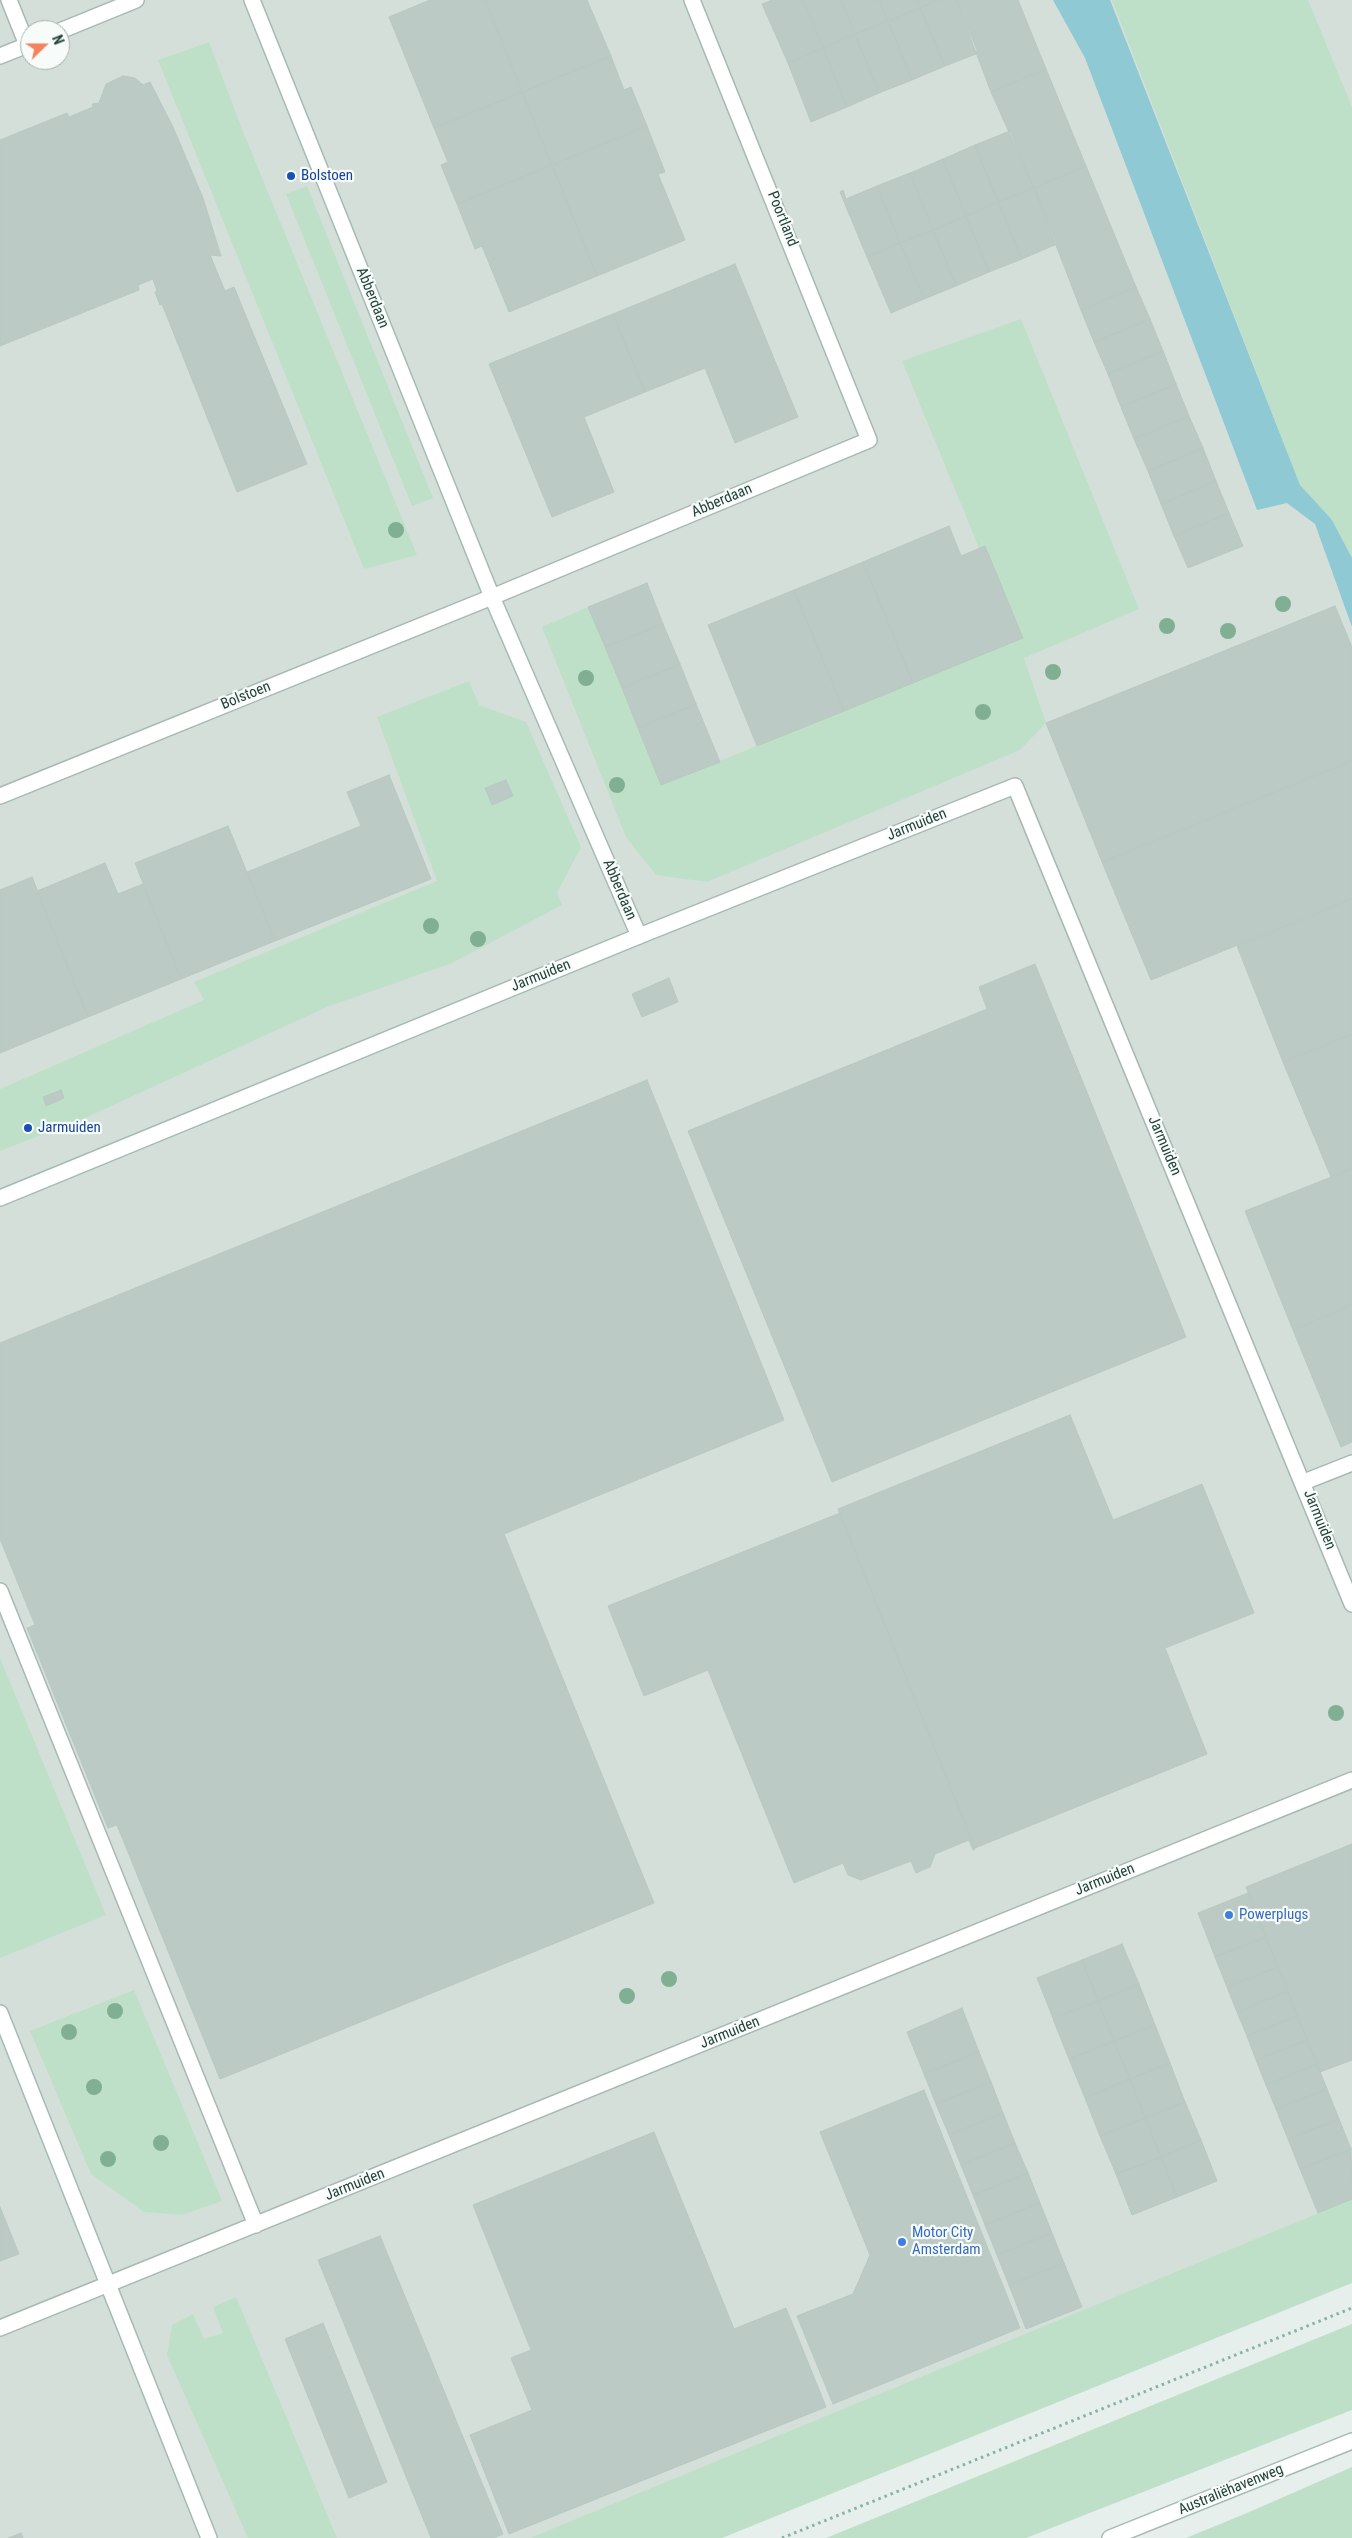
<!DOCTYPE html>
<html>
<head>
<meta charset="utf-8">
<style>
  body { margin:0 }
  #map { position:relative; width:1352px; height:2538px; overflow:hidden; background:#e6efeb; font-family:"Roboto Condensed",sans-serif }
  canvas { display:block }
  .north { position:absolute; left:20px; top:20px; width:50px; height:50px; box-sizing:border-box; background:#f7fbf9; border:1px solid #a3b1ad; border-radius:50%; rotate:68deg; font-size:14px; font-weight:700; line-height:20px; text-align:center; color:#24423a }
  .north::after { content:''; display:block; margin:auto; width:18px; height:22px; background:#f4845f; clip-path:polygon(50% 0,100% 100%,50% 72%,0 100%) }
</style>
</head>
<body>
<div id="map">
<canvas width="1352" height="2538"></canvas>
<div class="north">N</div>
</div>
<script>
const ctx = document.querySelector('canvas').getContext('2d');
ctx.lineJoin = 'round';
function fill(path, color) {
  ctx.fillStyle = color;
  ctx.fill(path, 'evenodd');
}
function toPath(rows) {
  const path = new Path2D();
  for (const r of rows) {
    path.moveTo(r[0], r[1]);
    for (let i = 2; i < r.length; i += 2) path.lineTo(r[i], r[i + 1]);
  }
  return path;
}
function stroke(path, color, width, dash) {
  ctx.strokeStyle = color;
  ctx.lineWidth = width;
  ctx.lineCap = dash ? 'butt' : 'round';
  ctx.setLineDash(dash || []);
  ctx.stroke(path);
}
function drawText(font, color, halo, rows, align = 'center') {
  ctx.font = font + ' "Roboto Condensed",sans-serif';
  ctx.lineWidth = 4.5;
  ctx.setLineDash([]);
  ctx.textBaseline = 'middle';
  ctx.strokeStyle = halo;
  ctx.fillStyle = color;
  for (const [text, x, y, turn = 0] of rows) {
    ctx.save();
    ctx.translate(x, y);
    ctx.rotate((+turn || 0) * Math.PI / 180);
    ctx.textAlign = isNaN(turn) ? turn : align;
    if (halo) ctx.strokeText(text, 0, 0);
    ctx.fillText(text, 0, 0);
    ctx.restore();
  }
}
fill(toPath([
  [0,0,1352,0,1352,2226,577,2538,0,2538],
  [30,30,60,30,60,60,30,60]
]), '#d4dfda');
fill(toPath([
  [1112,0,1308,0,1352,107,1352,558,1332,520,1300,485],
  [209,42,242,129,417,555,364,569,158,60],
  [307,186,433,498,412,506,286,194],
  [1021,319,1139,609,1024,658,1046,723,1020,750,707,882,656,875,626,837,542,627,588,607,661,785,1017,640,902,361],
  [469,681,479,705,526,722,581,847,557,893,562,905,452,963,327,1007,83,1119,0,1151,0,1089,204,1000,194,982,437,881,377,717],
  [0,1658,106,1915,0,1958],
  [134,1990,222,2201,182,2215,144,2212,91,2174,30,2031],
  [1352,2197,1352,2283,722,2538,530,2538,1343,2203],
  [236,2297,337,2538,248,2538,167,2355,172,2325,193,2314,204,2339,223,2333,213,2307],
  [1352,2324,1352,2410,1026,2538,826,2538],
  [1352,2467,1352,2538,1186,2538,1247,2513]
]), '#bfe0c8');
fill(toPath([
  [1053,0,1110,0,1300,485,1332,520,1352,558,1352,627,1315,524,1287,503,1257,510,1085,58]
]), '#8ec9d4');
const building = toPath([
  [430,0,485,0,522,92,434,128,389,17,430,0],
  [485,0,587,0,611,56,522,92,485,0],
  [772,0,803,0,823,48,788,63,762,4,772,0],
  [803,0,841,0,855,34,823,48,803,0],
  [841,0,879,0,888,21,855,34,841,0],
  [879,0,917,0,920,8,888,21,879,0],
  [917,0,938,0,920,8,917,0],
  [938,0,956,0,977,50,976,54,945,66,920,8,938,0],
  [956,0,1018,0,1046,69,991,92,956,0],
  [920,8,945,66,912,80,888,21,920,8],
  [888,21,912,80,879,93,855,34,888,21],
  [855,34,879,93,847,107,823,48,855,34],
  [823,48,847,107,811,122,788,63,823,48],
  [611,56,624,90,631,87,647,126,552,165,522,92,611,56],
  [1046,69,1086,166,1034,188,991,92,1046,69],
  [123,76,135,78,143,85,150,82,173,127,203,198,221,256,210,255,225,291,234,287,307,464,237,492,162,304,160,305,155,292,157,291,153,279,138,285,139,290,0,346,0,140,67,113,69,117,93,107,92,104,99,103,106,84,123,76],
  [522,92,552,165,457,204,441,165,448,162,434,128,522,92],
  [647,126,665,172,658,174,685,240,597,276,552,165,647,126],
  [1010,131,1034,188,998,202,975,145,1010,131],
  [975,145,998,202,966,216,943,159,975,145],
  [943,159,966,216,933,230,910,173,943,159],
  [552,165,597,276,509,312,482,246,475,249,457,204,552,165],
  [1086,166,1136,287,1081,310,1034,188,1086,166],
  [910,173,933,230,900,243,877,186,910,173],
  [877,186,900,243,867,257,840,192,843,190,846,199,877,186],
  [1034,188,1057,244,1022,259,998,202,1034,188],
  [998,202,1022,259,989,272,966,216,998,202],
  [966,216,989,272,956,286,933,230,966,216],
  [933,230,956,286,924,299,900,243,933,230],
  [900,243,924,299,891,313,867,257,900,243],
  [735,264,798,417,735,443,705,368,645,392,613,314,735,264],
  [1136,287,1150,319,1094,342,1081,310,1136,287],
  [613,314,645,392,584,417,614,492,552,517,489,364,613,314],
  [1150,319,1163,351,1108,374,1094,342,1150,319],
  [1163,351,1176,384,1121,407,1108,374,1163,351],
  [1176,384,1189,416,1134,439,1121,407,1176,384],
  [1189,416,1203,448,1148,471,1134,439,1189,416],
  [1203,448,1216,481,1161,504,1148,471,1203,448],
  [1216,481,1229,513,1174,536,1161,504,1216,481],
  [1229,513,1243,546,1188,568,1174,536,1229,513],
  [949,526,961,556,985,546,1023,638,913,683,863,562,949,526],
  [863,562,913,683,844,711,794,590,863,562],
  [647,583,663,624,605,647,588,607,647,583],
  [794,590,844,711,757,746,708,625,794,590],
  [1335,606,1352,647,1352,761,1102,862,1046,723,1335,606],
  [663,624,680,664,622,688,605,647,663,624],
  [680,664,696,704,638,728,622,688,680,664],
  [696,704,720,762,661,785,638,728,696,704],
  [1352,761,1352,899,1151,980,1102,862,1352,761],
  [389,775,431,879,275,941,247,872,361,826,347,792,389,775],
  [506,780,513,796,492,805,485,788,506,780],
  [228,826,275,941,181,979,135,863,228,826],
  [105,863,118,894,143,884,181,979,88,1017,37,891,105,863],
  [32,877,88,1017,0,1053,0,890,32,877],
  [1352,899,1352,1034,1283,1062,1237,946,1352,899],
  [1035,964,1186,1337,832,1482,688,1131,987,1009,979,987,1035,964],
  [669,978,678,1002,642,1017,632,994,669,978],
  [1352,1034,1352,1169,1331,1177,1283,1062,1352,1034],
  [647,1080,784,1420,504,1534,654,1903,220,2079,117,1825,108,1828,27,1628,35,1625,0,1539,0,1343,647,1080],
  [61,1090,64,1098,46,1106,43,1097,61,1090],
  [1352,1169,1352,1305,1293,1330,1245,1211,1352,1169],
  [1352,1305,1352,1442,1341,1447,1293,1330,1352,1305],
  [1070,1415,1113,1520,1202,1484,1254,1613,1165,1648,1207,1754,975,1848,838,1509,1070,1415],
  [840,1513,975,1849,973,1850,969,1840,935,1854,930,1867,916,1873,911,1861,861,1880,848,1875,843,1863,794,1883,708,1670,644,1696,608,1606,840,1513],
  [1352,1844,1352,2060,1320,2072,1246,1887,1352,1844],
  [1248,1893,1266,1937,1215,1957,1198,1913,1248,1893],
  [1266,1937,1278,1967,1227,1987,1215,1957,1266,1937],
  [1122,1944,1139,1984,1098,2001,1082,1960,1122,1944],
  [1082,1960,1098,2001,1053,2018,1037,1978,1082,1960],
  [1278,1967,1288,1991,1237,2012,1227,1987,1278,1967],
  [1139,1984,1155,2025,1114,2041,1098,2001,1139,1984],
  [1288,1991,1297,2016,1247,2036,1237,2012,1288,1991],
  [1098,2001,1114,2041,1069,2059,1053,2019,1098,2001],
  [962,2008,979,2052,924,2074,907,2032,962,2008],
  [1297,2016,1307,2040,1256,2060,1247,2036,1297,2016],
  [1155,2025,1170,2063,1130,2079,1114,2041,1155,2025],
  [1307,2040,1317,2064,1266,2085,1256,2060,1307,2040],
  [1114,2041,1130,2079,1085,2098,1069,2059,1114,2041],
  [979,2052,991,2082,936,2104,924,2074,979,2052],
  [1170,2063,1185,2102,1145,2118,1130,2079,1170,2063],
  [1317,2064,1327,2089,1276,2109,1266,2085,1317,2064],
  [1130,2079,1145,2118,1100,2136,1085,2098,1130,2079],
  [991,2082,1003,2113,949,2135,936,2104,991,2082],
  [1327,2089,1339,2119,1288,2139,1276,2109,1327,2089],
  [924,2090,1020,2328,833,2404,797,2316,853,2294,870,2255,820,2132,924,2090],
  [1185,2102,1201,2140,1161,2157,1145,2118,1185,2102],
  [1003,2113,1015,2143,961,2165,949,2135,1003,2113],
  [1145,2118,1161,2157,1116,2174,1100,2136,1145,2118],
  [1339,2119,1351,2149,1300,2169,1288,2139,1339,2119],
  [654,2132,734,2329,786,2308,826,2407,509,2534,470,2435,532,2410,511,2358,531,2350,473,2205,654,2132],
  [1201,2140,1217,2181,1177,2197,1161,2157,1201,2140],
  [1015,2143,1028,2173,973,2195,961,2165,1015,2143],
  [1351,2149,1352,2199,1318,2213,1300,2169,1351,2149],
  [1161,2157,1177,2197,1132,2215,1116,2174,1161,2157],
  [1028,2173,1040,2203,985,2225,973,2195,1028,2173],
  [1040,2203,1052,2233,997,2255,985,2225,1040,2203],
  [0,2207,19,2254,0,2261,0,2207],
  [1052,2233,1064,2263,1009,2285,997,2255,1052,2233],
  [380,2236,503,2534,494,2538,431,2538,318,2260,380,2236],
  [1064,2263,1082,2307,1026,2329,1009,2285,1064,2263],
  [323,2323,387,2482,349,2498,285,2339,323,2323],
  [21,2533,23,2538,8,2538,21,2533]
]);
fill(building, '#bbcac4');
stroke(building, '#b8c9c2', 1);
const lane = toPath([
  [9,0,27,45]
]);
const street = toPath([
  [60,31,136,0],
  [0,56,30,44],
  [0,796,492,597,869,440,692,0],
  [639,936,1015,786,1352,1604],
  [1304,1482,1352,1463],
  [0,1591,256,2225],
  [0,2328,1352,1780]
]);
const secondary = toPath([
  [0,1198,639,936,492,597,252,0],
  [0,2013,209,2538],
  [1110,2538,1352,2441]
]);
stroke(lane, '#a8b8b2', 18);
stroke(street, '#a8b8b2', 18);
stroke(secondary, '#a4bbb3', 18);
stroke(toPath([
  [782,2538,1352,2308]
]), '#86b3a5', 3, [2.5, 4]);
stroke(lane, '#fff', 15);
stroke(street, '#fff', 15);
stroke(secondary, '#fff', 15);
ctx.fillStyle = '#80af93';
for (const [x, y] of [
  [396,530],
  [1283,604],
  [1167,626],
  [1228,631],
  [1053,672],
  [586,678],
  [983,712],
  [617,785],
  [431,926],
  [478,939],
  [1336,1713],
  [669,1979],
  [627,1996],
  [115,2011],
  [69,2032],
  [94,2087],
  [161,2143],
  [108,2159]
]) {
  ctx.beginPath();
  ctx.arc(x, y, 8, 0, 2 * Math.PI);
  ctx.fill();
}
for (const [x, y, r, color] of [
  [291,176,5,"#1a4fb4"],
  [28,1128,5,"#1a4fb4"],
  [1229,1915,5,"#3f7fe0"],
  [902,2242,5,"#3f7fe0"]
]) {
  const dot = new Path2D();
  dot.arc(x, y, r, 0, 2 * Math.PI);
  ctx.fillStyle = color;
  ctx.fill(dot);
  stroke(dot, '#f7fbf9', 2);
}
drawText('15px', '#164399', '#f7fbf9', [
  ["Bolstoen",301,176],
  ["Jarmuiden",38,1128]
], 'left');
drawText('15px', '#24423a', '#f7fbf9', [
  ["Poortland",782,219,68],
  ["Abberdaan",372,298,68],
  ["Abberdaan",722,501,-23],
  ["Bolstoen",246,696,-22],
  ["Jarmuiden",917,825,-22],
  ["Abberdaan",619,890,67],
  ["Jarmuiden",541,976,-22],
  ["Jarmuiden",1164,1146,67],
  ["Jarmuiden",1319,1520,68],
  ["Jarmuiden",1105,1880,-22],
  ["Jarmuiden",730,2033,-22],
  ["Jarmuiden",355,2185,-22],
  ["Australiëhavenweg",1231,2490,-22]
]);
drawText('15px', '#366cbe', '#f7fbf9', [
  ["Powerplugs",1239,1915],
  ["Motor City",912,2233],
  ["Amsterdam",912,2250]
], 'left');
</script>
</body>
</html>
